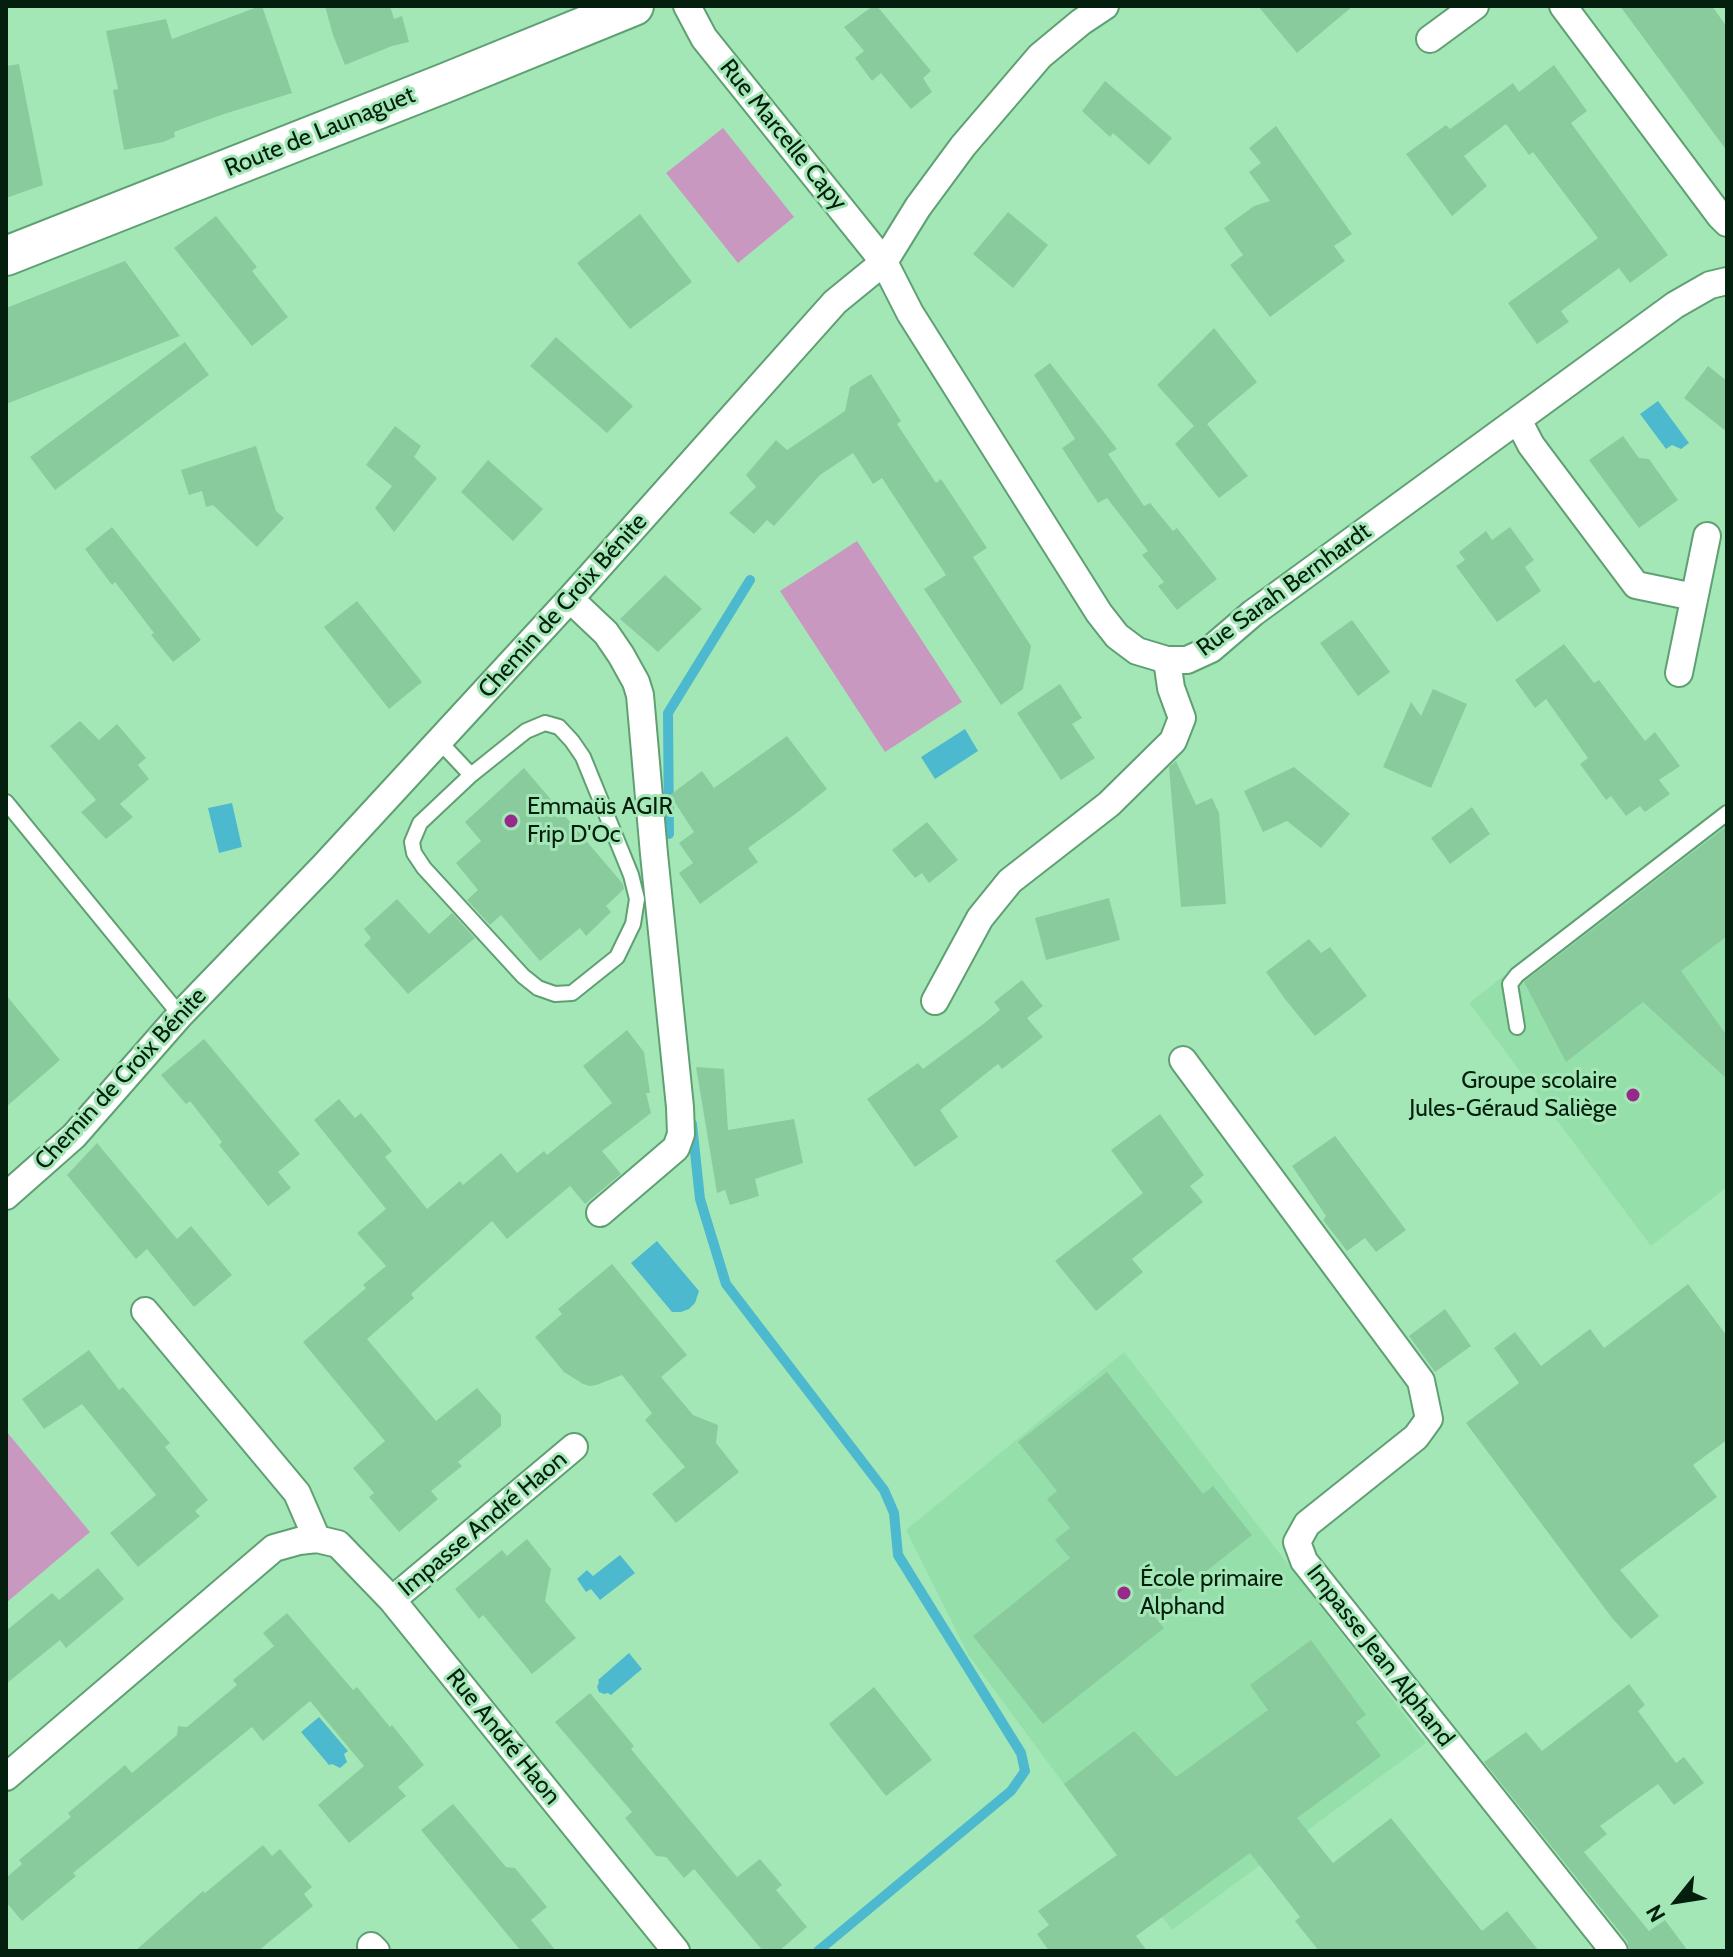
<!DOCTYPE html>
<html>
<head>
<meta charset="utf-8">
<style>
  body { margin:0 }
  #map { position:relative; width:1733px; height:1957px; overflow:hidden; background:#a4e7b7; font-family:Cabin,sans-serif }
  canvas { display:block }
  .frame { position:absolute; inset:0; border:8px solid #041f0e; pointer-events:none }
  .north { position:absolute; left:1637px; top:1861px; width:80px; height:80px; -webkit-text-stroke:6px #a4e7b7; paint-order:stroke; rotate:240deg; font-size:22px; font-weight:700; line-height:32px; text-align:center; color:#041f0e }
  .north::after { content:''; display:block; margin:auto; width:28px; height:36px; background:#041f0e; clip-path:polygon(50% 0,100% 100%,50% 72%,0 100%) }
</style>
</head>
<body>
<div id="map">
<canvas width="1733" height="1957"></canvas>
<div class="frame"></div>
<div class="north">N</div>
</div>
<script>
const ctx = document.querySelector('canvas').getContext('2d');
ctx.lineJoin = 'round';
function fill(path, color) {
  ctx.fillStyle = color;
  ctx.fill(path, 'evenodd');
}
function toPath(rows) {
  const path = new Path2D();
  for (const r of rows) {
    path.moveTo(r[0], r[1]);
    for (let i = 2; i < r.length; i += 2) path.lineTo(r[i], r[i + 1]);
  }
  return path;
}
function stroke(path, color, width, dash) {
  ctx.strokeStyle = color;
  ctx.lineWidth = width;
  ctx.lineCap = dash ? 'butt' : 'round';
  ctx.setLineDash(dash || []);
  ctx.stroke(path);
}
function drawText(font, color, halo, rows, align = 'center') {
  ctx.font = font + ' Cabin,sans-serif';
  ctx.lineWidth = 6;
  ctx.setLineDash([]);
  ctx.textBaseline = 'middle';
  ctx.strokeStyle = halo;
  ctx.fillStyle = color;
  for (const [text, x, y, turn = 0] of rows) {
    ctx.save();
    ctx.translate(x, y);
    ctx.rotate((+turn || 0) * Math.PI / 180);
    ctx.textAlign = isNaN(turn) ? turn : align;
    if (halo) ctx.strokeText(text, 0, 0);
    ctx.fillText(text, 0, 0);
    ctx.restore();
  }
}
fill(toPath([
  [1727,802,1727,1187,1651,1246,1469,1003],
  [1124,1352,1426,1743,1172,1930,969,1656,906,1530]
]), '#95dfaa');
fill(toPath([
  [723,128,794,217,738,263,666,173],
  [857,541,962,702,885,752,780,591],
  [6,1431,90,1532,6,1603]
]), '#c998c0');
fill(toPath([
  [1658,401,1689,443,1681,449,1672,445,1666,449,1640,414],
  [965,729,978,751,935,779,921,757],
  [232,803,242,847,219,853,208,808],
  [657,1241,699,1291,695,1303,689,1309,681,1312,672,1312,631,1263],
  [620,1555,635,1573,600,1600,591,1589,586,1592,577,1579,587,1570,593,1576],
  [629,1653,642,1669,611,1695,608,1693,604,1694,599,1692,597,1687,599,1682,598,1680],
  [319,1717,348,1751,344,1754,347,1762,340,1768,332,1764,329,1765,301,1732]
]), '#4db9cf');
stroke(toPath([
  [669,834,668,713,750,580],
  [692,1124,700,1199,726,1284,884,1490,894,1513,898,1555,1021,1753,1025,1771,1011,1791,818,1951]
]), '#4db9cf', 10);
fill(toPath([
  [260,6,262,6,292,93,224,114,174,132,175,137,163,142,124,150,113,90,118,89,106,31,166,19,172,39],
  [325,6,390,6,394,19,402,16,409,42,392,46,345,65,333,35],
  [873,6,877,6,931,71,923,78,932,92,911,109,881,73,872,81,855,58,864,51,844,27],
  [1258,6,1353,6,1297,53],
  [1620,6,1712,6,1727,27,1727,151],
  [19,64,43,185,6,198,6,66],
  [1554,65,1587,111,1571,123,1668,255,1630,283,1619,268,1561,311,1569,322,1537,344,1508,303,1598,238,1533,152,1529,155,1506,124,1464,156,1487,186,1452,216,1406,154,1446,125,1450,129,1513,83,1519,92],
  [1105,81,1172,138,1149,165,1113,133,1110,137,1082,111],
  [1276,126,1352,234,1334,246,1345,261,1270,317,1230,265,1243,255,1224,228,1254,206,1270,201,1249,172,1261,163,1249,148],
  [1008,212,1048,245,1013,288,973,254],
  [640,214,692,282,630,329,577,263],
  [216,216,257,267,252,271,288,317,252,346,174,248],
  [125,261,180,336,6,404,6,308],
  [1214,328,1257,382,1207,424,1248,476,1219,498,1175,444,1194,426,1157,385],
  [556,337,633,406,607,433,530,366],
  [185,342,209,375,55,490,30,457],
  [1050,363,1117,449,1108,454,1144,506,1150,503,1173,531,1177,528,1217,579,1177,610,1158,586,1164,582,1142,555,1148,551,1107,498,1098,503,1062,448,1075,439,1034,375],
  [1708,366,1727,381,1727,432,1684,398],
  [871,374,901,421,897,424,936,483,941,479,987,548,973,557,1031,646,1023,689,1001,705,924,589,946,575,882,478,873,484,853,453,820,475,774,526,767,520,754,534,729,513,756,487,746,475,776,440,787,450,845,411,850,387],
  [395,426,421,446,414,457,437,478,394,532,375,508,392,486,366,465],
  [1623,436,1639,458,1649,459,1678,500,1639,528,1589,460],
  [256,446,276,511,284,518,257,547,213,505,206,507,202,491,189,495,181,470],
  [488,460,543,509,513,541,461,492],
  [112,527,201,640,173,662,151,635,154,633,115,582,112,585,85,549],
  [1510,527,1534,560,1525,567,1541,591,1497,622,1456,566,1465,560,1459,552,1486,531,1492,540],
  [665,575,702,609,658,652,620,619],
  [357,601,422,682,389,709,324,627],
  [1352,620,1390,672,1358,696,1320,643],
  [1564,644,1594,683,1599,680,1645,741,1655,732,1680,766,1659,780,1670,794,1645,812,1640,806,1626,816,1611,796,1606,800,1580,764,1588,758,1546,699,1535,708,1515,680],
  [1060,684,1082,718,1072,724,1095,758,1061,780,1017,713],
  [1433,689,1467,704,1431,788,1383,767,1411,702,1421,716],
  [80,721,99,740,117,724,146,758,138,765,149,779,120,804,133,817,106,839,81,812,96,800,50,746],
  [787,736,827,789,794,815,748,848,758,862,700,904,679,873,693,863,679,843,694,832,670,795,702,771,714,788],
  [1176,761,1196,805,1212,798,1219,813,1226,904,1181,907,1169,767],
  [1294,767,1350,814,1321,848,1287,821,1263,832,1244,791],
  [524,768,623,884,624,889,606,906,611,912,586,936,580,928,540,961,501,915,490,925,467,900,478,890,456,863,481,841,465,822],
  [1472,807,1490,834,1450,864,1431,838],
  [927,822,958,860,929,883,922,873,915,878,892,850],
  [1727,826,1727,936,1681,971,1727,1036,1727,1079,1643,1002,1566,1062,1524,982],
  [1109,898,1120,940,1046,960,1035,918],
  [397,899,429,934,452,913,475,938,408,994,364,945,371,938,364,929],
  [1309,939,1321,953,1330,947,1367,996,1315,1036,1285,999,1266,972],
  [1022,980,1043,1006,1027,1018,1043,1037,1002,1069,998,1064,940,1110,958,1137,915,1167,867,1099,918,1063,923,1069,986,1022,1000,1010,994,1002],
  [6,995,60,1060,6,1107],
  [627,1030,644,1052,650,1093,646,1093,651,1113,602,1151,621,1174,585,1204,570,1186,507,1239,492,1221,411,1294,414,1298,367,1339,436,1421,477,1388,501,1415,501,1426,458,1462,462,1466,431,1491,438,1499,399,1532,369,1497,374,1493,353,1468,385,1441,303,1342,366,1288,363,1285,386,1266,357,1233,386,1209,314,1120,339,1099,355,1118,361,1113,392,1151,385,1157,427,1209,460,1181,463,1185,501,1153,517,1173,544,1151,547,1155,612,1103,583,1066],
  [204,1039,300,1154,278,1172,291,1188,268,1206,219,1145,222,1142,190,1101,186,1104,161,1075],
  [696,1067,724,1069,728,1130,794,1119,803,1163,755,1179,759,1196,730,1205,725,1190,717,1193],
  [1160,1114,1204,1175,1190,1186,1203,1202,1132,1259,1143,1272,1096,1311,1055,1261,1143,1193,1111,1150],
  [1335,1136,1406,1230,1376,1252,1365,1238,1347,1251,1323,1220,1326,1216,1292,1166],
  [97,1143,177,1239,191,1226,232,1275,194,1307,147,1249,136,1259,67,1175],
  [612,1264,687,1355,661,1377,693,1415,718,1425,716,1443,739,1472,676,1523,652,1494,685,1467,645,1420,652,1413,622,1375,596,1385,590,1386,583,1384,564,1372,535,1337,562,1314,558,1309],
  [1688,1284,1727,1336,1727,1440,1693,1465,1717,1497,1620,1570,1659,1616,1631,1639,1612,1618,1466,1423,1519,1383,1494,1348,1515,1332,1541,1366,1590,1329,1604,1348],
  [1445,1309,1471,1346,1435,1372,1409,1336],
  [89,1350,119,1390,123,1387,170,1443,165,1447,208,1500,195,1511,200,1516,138,1567,110,1533,156,1495,82,1404,44,1429,22,1399],
  [1107,1372,1203,1494,1213,1486,1252,1535,1152,1614,1164,1628,1043,1724,973,1636,1070,1558,1055,1540,1070,1528,1047,1499,1057,1491,1018,1442],
  [527,1539,551,1569,545,1601,576,1638,532,1674,483,1615,479,1619,455,1589,502,1550,507,1556],
  [98,1568,124,1599,66,1648,60,1640,6,1684,6,1631,52,1593,59,1600],
  [287,1613,353,1690,357,1687,390,1727,392,1725,424,1765,398,1787,406,1796,349,1843,318,1805,364,1766,310,1701,263,1741,252,1727,73,1873,76,1876,22,1921,6,1902,6,1878,22,1864,19,1860,71,1817,68,1813,125,1765,132,1773,177,1735,178,1726,187,1727,237,1685,233,1680,274,1646,263,1633],
  [1311,1640,1366,1715,1356,1722,1381,1756,1297,1818,1333,1863,1391,1818,1482,1931,1507,1911,1539,1951,1319,1951,1295,1921,1300,1917,1250,1853,1136,1936,1147,1951,1049,1951,1037,1934,1049,1925,1038,1911,1117,1855,1064,1784,1134,1731,1176,1777,1268,1710,1250,1685],
  [1629,1684,1645,1705,1638,1711,1676,1763,1684,1757,1704,1783,1674,1805,1658,1784,1600,1826,1607,1834,1584,1852,1649,1931,1665,1920,1688,1951,1630,1951,1627,1941,1484,1762,1526,1732,1542,1751],
  [874,1687,932,1760,886,1796,829,1724],
  [590,1693,634,1746,631,1749,737,1877,760,1859,782,1885,776,1890,807,1927,779,1951,763,1951,694,1869,684,1878,666,1857,656,1856,625,1818,632,1812,555,1722],
  [453,1804,506,1867,515,1868,547,1907,531,1920,556,1951,521,1951,421,1830],
  [263,1845,272,1856,280,1849,312,1887,304,1894,313,1906,258,1951,135,1951,203,1891,205,1893]
]), '#8acb9d');
const service = toPath([
  [545,723,559,727,572,741,583,757,631,875,637,899,633,924,617,957,572,993,555,994,538,988,523,976,424,868,414,853,412,842,420,823,471,775,526,731,545,723],
  [439,741,471,775],
  [6,802,180,1015],
  [1517,1027,1510,984,1517,975,1727,813]
]);
const minor = toPath([
  [687,6,704,38,884,262,910,313,1099,613,1117,636,1137,651,1167,660,1187,660,1211,649,1253,613,1675,305,1710,285,1727,281],
  [1563,6,1720,216,1727,223],
  [1430,39,1475,6],
  [1518,420,1531,445,1636,585,1694,597],
  [570,599,606,633,621,655,636,682,640,695,654,854,680,1107,681,1134,676,1148,600,1213],
  [1679,673,1707,536],
  [935,1001,980,918,1010,881,1109,804,1173,741,1182,718,1171,688,1167,660],
  [1183,1060,1421,1381,1429,1419,1416,1437,1307,1524,1297,1542,1304,1561,1614,1951],
  [6,1196,74,1136,180,1015,323,867,570,599,835,302,884,262,918,207,963,146,1040,56,1081,22,1105,6],
  [145,1311,297,1493,317,1539],
  [392,1600,574,1447],
  [6,1777,274,1548,299,1541,317,1539,338,1544,392,1600,676,1951],
  [371,1946,376,1951]
]);
const secondary = toPath([
  [6,256,445,83,634,6]
]);
stroke(service, '#5fa073', 18);
stroke(minor, '#5fa073', 30);
stroke(secondary, '#5fa073', 42);
stroke(service, '#fff', 14);
stroke(minor, '#fff', 26);
stroke(secondary, '#fff', 38);
for (const [x, y, r, color] of [
  [511,821,8,"#96298a"],
  [1633,1095,8,"#96298a"],
  [1124,1593,8,"#96298a"]
]) {
  const dot = new Path2D();
  dot.arc(x, y, r, 0, 2 * Math.PI);
  ctx.fillStyle = color;
  ctx.fill(dot);
  stroke(dot, '#a4e7b7', 3);
}
drawText('24px', '#041f0e', '#a4e7b7', [
  ["Route de Launaguet",320,132,-22],
  ["Rue Marcelle Capy",783,135,51],
  ["Rue Sarah Bernhardt",1284,590,-36],
  ["Chemin de Croix Bénite",563,606,-48],
  ["Chemin de Croix Bénite",121,1079,-47],
  ["Impasse André Haon",483,1524,-40],
  ["Impasse Jean Alphand",1380,1656,52],
  ["Rue André Haon",503,1737,51]
]);
drawText('24px', '#041f0e', '#a4e7b7', [
  ["Emmaüs AGIR",527,807],
  ["Frip D'Oc",527,835],
  ["Groupe scolaire",1617,1081,"right"],
  ["Jules-Géraud Saliège",1617,1109,"right"],
  ["École primaire",1140,1579],
  ["Alphand",1140,1607]
], 'left');
</script>
</body>
</html>
